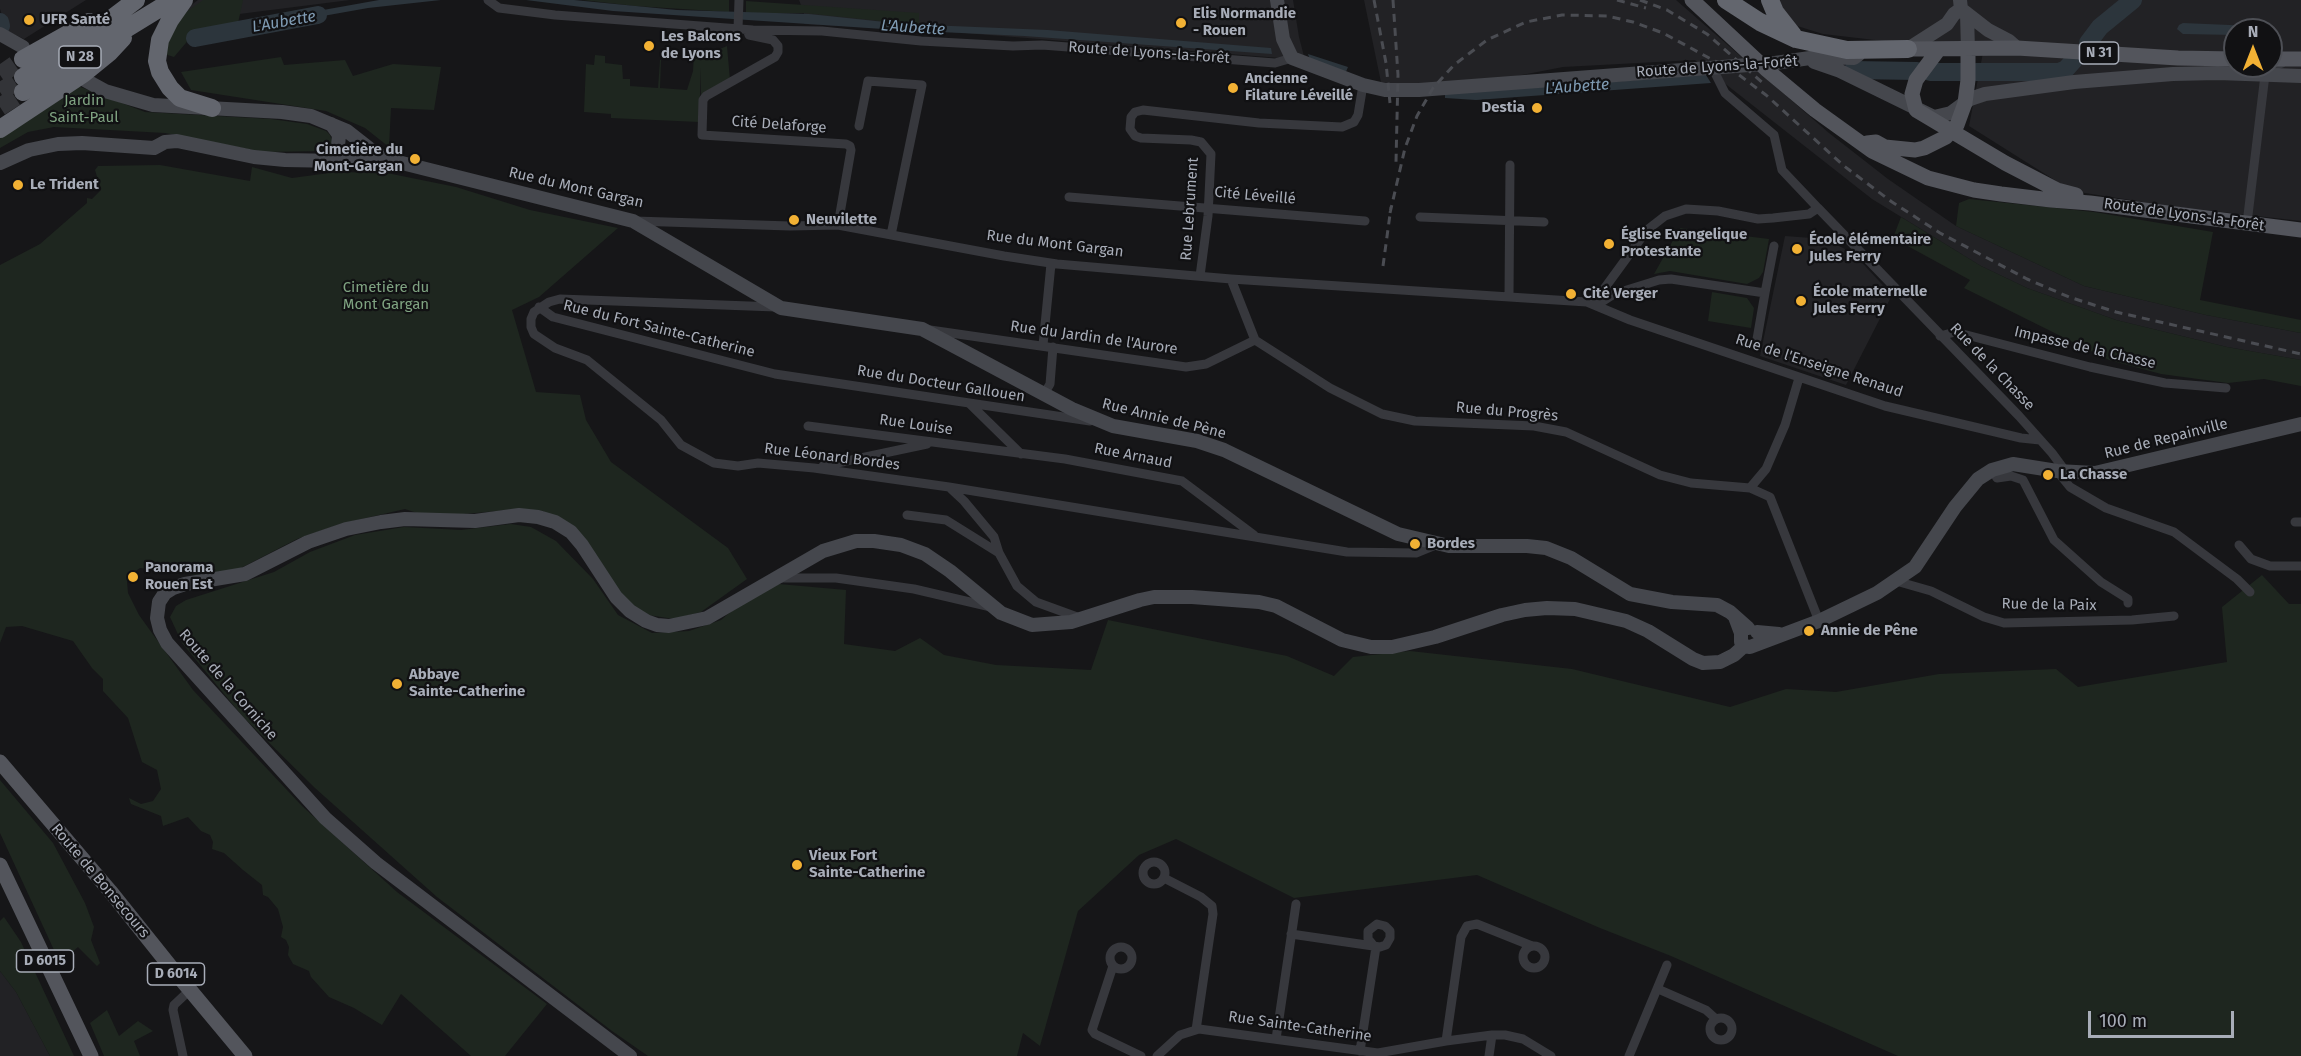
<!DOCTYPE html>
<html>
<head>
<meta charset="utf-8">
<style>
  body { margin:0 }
  #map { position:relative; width:2301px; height:1056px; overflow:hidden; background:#161618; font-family:"Fira Sans",sans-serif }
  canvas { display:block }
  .north { position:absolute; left:2223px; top:18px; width:60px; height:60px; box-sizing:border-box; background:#111113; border:2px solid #4d4f55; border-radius:50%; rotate:0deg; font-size:16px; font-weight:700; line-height:24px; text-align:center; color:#a8adb8 }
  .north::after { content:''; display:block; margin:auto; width:21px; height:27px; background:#f2b134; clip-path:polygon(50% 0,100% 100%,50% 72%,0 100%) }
  .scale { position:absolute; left:2088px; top:1011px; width:146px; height:27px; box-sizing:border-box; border:3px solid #a8adb8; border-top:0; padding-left:8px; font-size:18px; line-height:21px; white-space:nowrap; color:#a8adb8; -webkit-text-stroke:4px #111113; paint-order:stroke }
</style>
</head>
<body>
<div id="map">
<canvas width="2301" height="1056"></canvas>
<div class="north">N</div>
<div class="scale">100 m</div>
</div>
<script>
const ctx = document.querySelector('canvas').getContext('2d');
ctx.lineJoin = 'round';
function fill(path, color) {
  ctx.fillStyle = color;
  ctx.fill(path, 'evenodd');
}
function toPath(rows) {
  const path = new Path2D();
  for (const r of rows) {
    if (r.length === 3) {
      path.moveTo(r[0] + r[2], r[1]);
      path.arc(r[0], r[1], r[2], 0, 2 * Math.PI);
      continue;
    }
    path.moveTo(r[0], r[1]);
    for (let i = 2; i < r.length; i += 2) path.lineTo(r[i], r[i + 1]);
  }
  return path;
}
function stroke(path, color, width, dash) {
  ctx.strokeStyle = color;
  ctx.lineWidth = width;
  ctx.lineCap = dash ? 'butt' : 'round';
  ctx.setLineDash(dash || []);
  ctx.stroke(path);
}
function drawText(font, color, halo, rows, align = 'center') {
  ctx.font = font + ' "Fira Sans",sans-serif';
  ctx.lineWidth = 4.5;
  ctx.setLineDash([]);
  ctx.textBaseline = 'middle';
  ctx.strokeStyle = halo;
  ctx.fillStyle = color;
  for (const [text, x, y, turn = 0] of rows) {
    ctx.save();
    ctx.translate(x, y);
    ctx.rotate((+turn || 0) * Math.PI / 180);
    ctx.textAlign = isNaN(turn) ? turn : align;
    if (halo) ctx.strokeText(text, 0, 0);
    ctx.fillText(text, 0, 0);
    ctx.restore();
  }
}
fill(toPath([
  [0,0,86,0,24,39,7,31,0,9],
  [198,0,350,0,168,23],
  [799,0,1293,0,1299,37,1305,60,951,32,804,24,804,13],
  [1364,0,1676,0,1829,133,1888,179,1956,226,2084,286,2206,315,2301,333,2301,360,2227,347,2116,320,2027,288,1981,266,1872,199,1695,60,1563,67,1413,96,1383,92],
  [1776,0,2301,0,2301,221,2169,206,2072,191,1969,126,1985,42,1892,42,1823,34,1794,25],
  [2235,30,2271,30,2271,66,2235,66],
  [1785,236,1825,239,1853,253,1892,295,1846,385,1760,356],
  [0,971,16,992,50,1056,0,1056]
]), '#222225');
fill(toPath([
  [203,0,243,0,237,28,191,37,174,57,161,53,167,26],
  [582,0,729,0,729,12,635,6],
  [746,1,919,13,919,25,804,13,746,13],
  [727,46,730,80,701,96,701,67,699,122,611,118,611,114,584,112,586,64,594,65,595,55,605,56,605,63,622,65,623,79,630,79,630,86,658,88,660,60,661,60,660,88,687,90,693,71,694,54,703,56],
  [281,57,284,65,345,60,353,76,393,64,441,67,434,110,391,108,389,147,365,128,326,111,191,90,181,72],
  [78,86,145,112,271,119,307,124,326,131,330,135,333,143,325,151,263,152,165,133,54,127,28,132,0,148,0,137],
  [160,165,250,181,252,167,292,178,337,172,387,173,456,187,530,210,618,228,539,297,512,310,536,392,580,395,586,420,611,462,728,548,747,579,701,612,674,619,648,615,628,603,557,520,543,511,520,509,453,515,423,515,405,509,340,524,297,539,239,569,196,575,140,568,130,575,127,582,128,593,139,615,193,690,302,806,397,892,547,1004,505,1056,471,1056,401,994,382,1025,354,1008,329,997,311,977,309,971,293,964,288,955,289,947,286,940,281,937,283,927,278,909,268,897,263,895,262,885,243,870,224,853,212,849,213,842,210,835,201,831,188,817,163,826,161,816,131,804,129,798,141,804,153,801,161,789,157,770,142,762,128,718,103,691,103,679,92,668,73,641,22,626,6,627,0,643,0,265,40,244,87,203,87,198,92,199,101,190,95,170,98,166],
  [1969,199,2094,212,2213,232,2200,300,2301,320,2301,333,2206,315,2084,286,1956,226,1959,203],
  [1901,217,1981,266,2027,288,2116,320,2227,347,2301,360,2301,386,2264,379,2228,383,2161,374,2109,360,1964,288,1970,280,1893,238],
  [1680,228,1769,239,1763,272,1759,278,1747,284,1670,271,1654,274],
  [1712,292,1747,298,1754,308,1751,328,1708,321],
  [511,524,531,527,556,541,593,579,618,615,652,633,689,631,721,620,742,602,779,584,846,590,844,644,895,651,920,638,944,655,996,665,1091,670,1108,620,1287,656,1334,676,1353,657,1410,651,1572,669,1730,707,1786,689,1836,692,1939,674,2056,669,2078,687,2227,662,2222,607,2262,575,2289,604,2301,604,2301,1056,1898,1056,1671,956,1600,928,1477,875,1294,898,1176,839,1139,855,1078,911,1040,1046,1023,1033,1017,1056,648,1056,612,1031,437,897,315,788,243,717,182,643,170,617,176,606,186,600,274,572,310,552,355,535,404,527,461,530],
  [0,780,53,843,85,903,94,927,91,940,100,963,97,966,78,947,60,963,0,833],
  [4,917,21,942,74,1056,50,1056,16,992,0,971,0,921],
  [107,1010,119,1036,138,1021,153,1031,134,1041,140,1056,104,1056,90,1023]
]), '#1e261f');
fill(toPath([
  [379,0,441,0,368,8,295,21,295,17,312,12],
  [526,0,574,0,677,10,809,14,904,24,1048,30,1271,48,1272,54,1024,36,898,30,613,11],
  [2183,23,2253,26,2258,30,2235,30,2235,35,2183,34,2177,29,2179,25],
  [1308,54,1348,67,1345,74,1310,60],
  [1706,75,1711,83,1476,100,1445,98,1445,94]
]), '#2c353c');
stroke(toPath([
  [0,22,1,26],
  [195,38,318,15],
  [2088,43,2100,27,2133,0],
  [1853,70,1917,71],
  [1930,72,1962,72],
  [1976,72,2059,72,2066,69,2074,60]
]), '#2c353c', 18);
stroke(toPath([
  [0,75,23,59],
  [0,92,23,77],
  [0,107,23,92]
]), '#333438', 18, [18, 9]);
stroke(toPath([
  [488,0,499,8,555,15,753,30,822,31,921,41,1013,46,1042,45,1275,63,1292,58],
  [738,29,739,0],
  [748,32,749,35,773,40,778,46,778,52,775,57,706,96,703,100,702,135,846,144,850,146,851,150,838,225],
  [2259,66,2265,75,2267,69,2282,63],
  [859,126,868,81,922,85,891,235],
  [1069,197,1365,221],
  [1818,208,2019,416,2052,453,2066,472],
  [2248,215,2265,75],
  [1420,217,1544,222],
  [635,221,790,226,838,225,1004,256,1057,264,1231,279,1587,302,1630,320,1885,406,2021,438,2040,440],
  [1200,276,1208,216,1211,154,1201,142,1191,140,1141,138,1135,136,1130,129,1131,117,1135,112,1143,110,1259,123,1342,127,1354,122,1358,115,1363,85],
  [1231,279,1255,340,1330,388,1382,414,1415,421,1534,426,1566,432,1660,475,1691,483,1750,488,1770,497,1819,621],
  [1509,296,1510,165],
  [1593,304,1647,230,1665,216,1686,209,1718,211,1758,219,1773,218,1809,214,1818,208,1782,170,1774,135,1725,93,1712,67],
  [1597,305,1614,294,1659,280,1671,279,1765,293,1774,246],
  [539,307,553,317,775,374,1090,421],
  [776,307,560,299,549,302,534,312,531,319,531,327,534,334,555,348,587,360,661,420,681,445,714,463,738,466,758,463,814,468,949,487,1347,552,1416,553,1438,544],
  [930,330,1186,367,1206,364,1255,340],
  [1940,336,1955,332,2090,367,2165,383,2226,388],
  [1757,339,1765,293],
  [1043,345,1051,264],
  [1044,394,1050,384,1053,347],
  [970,404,1021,454],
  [808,426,1065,459,1182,481,1254,535],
  [823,466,927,444],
  [1992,470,1997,478,2011,476,2023,480,2054,540,2101,582,2128,599,2128,603],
  [2057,471,2070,487,2106,508,2174,532,2237,579,2250,592],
  [949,487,964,501,994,537,999,553],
  [1750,488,1766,469,1785,425,1799,378],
  [907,515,946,520,999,553,1017,586,1036,602,1080,618],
  [2295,522,2301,522],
  [2239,545,2251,559,2270,566,2301,566],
  [776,578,836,578,914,589,991,607],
  [1896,581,1931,591,1984,617,2004,623,2132,620,2174,616],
  [1154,873,11],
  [1164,878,1201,897,1212,906,1213,914,1196,1030],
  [1291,934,1380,947,1386,945,1390,938,1390,931,1385,926,1377,924,1368,931,1368,939,1373,945],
  [1534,957,11],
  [1121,958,11],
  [1113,966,1092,1030,1095,1034,1141,1056],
  [1658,989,1706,1010,1716,1019],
  [1721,1029,11],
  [1276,1039,1296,904],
  [1446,1041,1461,937,1467,926,1477,924,1532,946],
  [1360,1051,1376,947],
  [183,1056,173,1010,174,1005,190,990],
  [1157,1056,1180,1035,1199,1029,1378,1053,1446,1041,1492,1035,1505,1035,1523,1039,1551,1056],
  [1489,1056,1492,1035],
  [1629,1056,1667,965]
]), '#37383d', 9);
stroke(toPath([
  [1277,0,1283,39,1292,58,1363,85,1385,90,1419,90,1775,63,1817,57,1854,58,1858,55],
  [1960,0,1961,9,1988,30,2009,41,2017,48],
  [1967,14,1968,50],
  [0,34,23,47],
  [1908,49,1947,24,1954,14,1961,9],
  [1814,62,1840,71,1934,117,1951,113,1970,99,1985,94,2074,82,2173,74,2218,73,2301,76],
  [85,80,105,91,153,105,282,112,311,116,347,131,375,153,394,161,633,221,781,308,922,329,1072,409,1113,426,1197,441,1224,450,1398,534,1449,546,1527,546,1546,548,1571,558,1630,594,1672,602,1717,605,1730,612,1748,628],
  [323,160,336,151,338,146,339,135,331,124],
  [0,163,29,150,58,144,82,143,154,148,165,142,177,141,254,157,285,160,339,161,375,153],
  [1735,617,1741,633,1741,642,1744,646,1750,647,1819,621,1877,593,1915,567,1955,507,1978,479,1992,470,2013,464,2057,471,2095,473,2301,424],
  [1757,632,1779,634],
  [630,1056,376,863,325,818,167,643,160,630,157,618,159,602,165,593,173,588,185,584,245,574,308,542,346,529,381,522,405,519,475,521,519,515,538,517,555,522,571,532,582,545,616,597,630,611,646,621,657,625,669,626,707,618,823,551,856,541,874,541,901,545,925,554,950,571,1001,613,1032,625,1071,622,1140,600,1154,597,1192,597,1259,602,1276,606,1342,640,1371,647,1392,647,1435,637,1502,615,1525,610,1547,608,1575,609,1626,621,1648,631,1693,659,1703,663,1720,662,1734,655,1744,646]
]), '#45474d', 14);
stroke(toPath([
  [1692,0,1767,70,1815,110,1872,151,1928,178,1974,190,2001,194,2051,200,2090,203,2301,230],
  [1908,49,2017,48,2178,58,2235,59],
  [1939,49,1916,80,1912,94,1916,110,2005,163,2057,190,2076,195],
  [2271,59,2301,59],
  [1867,143,1876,142,1885,147,1915,150,1924,148,1946,137,1957,125,1965,103,1968,80,1968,50],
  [0,762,110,891,170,966,245,1056],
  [0,865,91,1056]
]), '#53555c', 15);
stroke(toPath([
  [184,0,170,20,160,40,157,61,160,72,170,88,180,98,212,108],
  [1726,0,1760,22,1796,39,1847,50,1908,49],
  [1770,0,1775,12,1793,35],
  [23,59,89,22],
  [23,77,94,32,136,0],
  [23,92,173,0],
  [0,129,83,74,110,52,123,38]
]), '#63666e', 18);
stroke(toPath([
  [1374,0,1386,63,1390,103],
  [1393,0,1398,75,1396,162],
  [1617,0,1646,8],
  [1640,0,1667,10,1707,34,1763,83],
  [1390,213,1405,148,1417,116,1433,88,1454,65,1487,40,1526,22,1562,15,1607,16,1633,22,1663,33,1735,72,1766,95,1844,166,1892,202,1940,233,2027,279,2069,297,2116,312,2301,354],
  [1383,266,1391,207]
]), '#4a4c52', 3, [8, 6]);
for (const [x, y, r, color] of [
  [29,20,6,"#f2b134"],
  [1181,23,6,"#f2b134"],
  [649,46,6,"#f2b134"],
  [1233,88,6,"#f2b134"],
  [1537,108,6,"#f2b134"],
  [415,159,6,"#f2b134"],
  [18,185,6,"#f2b134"],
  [794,220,6,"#f2b134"],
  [1609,244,6,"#f2b134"],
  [1797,249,6,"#f2b134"],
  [1571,294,6,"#f2b134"],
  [1801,301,6,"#f2b134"],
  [2048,475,6,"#f2b134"],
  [1415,544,6,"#f2b134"],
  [133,577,6,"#f2b134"],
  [1809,631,6,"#f2b134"],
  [397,684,6,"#f2b134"],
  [797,865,6,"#f2b134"]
]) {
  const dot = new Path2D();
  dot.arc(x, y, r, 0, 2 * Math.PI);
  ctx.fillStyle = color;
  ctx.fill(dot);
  stroke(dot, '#111113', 2);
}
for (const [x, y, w] of [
  [2099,53,39],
  [80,57,42],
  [45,961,57],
  [176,974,57]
]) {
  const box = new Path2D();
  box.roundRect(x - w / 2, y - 11, w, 22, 4.5);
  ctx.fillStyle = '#111113';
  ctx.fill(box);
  stroke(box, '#a8adb8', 1.5);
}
drawText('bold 14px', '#a8adb8', null, [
  ["N 31",2099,53],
  ["N 28",80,57],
  ["D 6015",45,961],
  ["D 6014",176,974]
]);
drawText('bold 15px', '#a8adb8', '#111113', [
  ["Elis Normandie",1193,14],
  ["- Rouen",1193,31],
  ["UFR Santé",41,20],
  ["Les Balcons",661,37],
  ["de Lyons",661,54],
  ["Ancienne",1245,79],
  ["Filature Léveillé",1245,96],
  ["Destia",1525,108,"right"],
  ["Cimetière du",403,150,"right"],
  ["Mont-Gargan",403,167,"right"],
  ["Le Trident",30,185],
  ["Neuvilette",806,220],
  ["Église Evangelique",1621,235],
  ["Protestante",1621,252],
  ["École élémentaire",1809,240],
  ["Jules Ferry",1809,257],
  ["École maternelle",1813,292],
  ["Jules Ferry",1813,309],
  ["Cité Verger",1583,294],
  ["La Chasse",2060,475],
  ["Bordes",1427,544],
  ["Panorama",145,568],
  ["Rouen Est",145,585],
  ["Annie de Pêne",1821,631],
  ["Abbaye",409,675],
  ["Sainte-Catherine",409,692],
  ["Vieux Fort",809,856],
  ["Sainte-Catherine",809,873]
], 'left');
drawText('15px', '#a8adb8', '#111113', [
  ["Route de Lyons-la-Forêt",1149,53,4],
  ["Route de Lyons-la-Forêt",1717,67,-4],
  ["Cité Delaforge",779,125,4],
  ["Rue du Mont Gargan",576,188,13],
  ["Cité Léveillé",1255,196,5],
  ["Rue Lebrument",1190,209,-86],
  ["Route de Lyons-la-Forêt",2184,215,8],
  ["Rue du Mont Gargan",1055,244,7],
  ["Rue du Fort Sainte-Catherine",659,329,14],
  ["Rue du Jardin de l'Aurore",1094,338,8],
  ["Impasse de la Chasse",2085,348,13],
  ["Rue de l'Enseigne Renaud",1819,366,18],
  ["Rue de la Chasse",1992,367,46],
  ["Rue du Docteur Gallouen",941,384,9],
  ["Rue du Progrès",1507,412,5],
  ["Rue Annie de Pène",1164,419,14],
  ["Rue Louise",916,425,8],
  ["Rue de Repainville",2166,439,-14],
  ["Rue Arnaud",1133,456,11],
  ["Rue Léonard Bordes",832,457,7],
  ["Rue de la Paix",2049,605,1],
  ["Route de la Corniche",228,685,49],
  ["Route de Bonsecours",100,881,50],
  ["Rue Sainte-Catherine",1300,1027,8]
]);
drawText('15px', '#7fa381', '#111113', [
  ["Jardin",84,101],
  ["Saint-Paul",84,118],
  ["Cimetière du",386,288],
  ["Mont Gargan",386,305]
]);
drawText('italic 16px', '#7f9bb3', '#111113', [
  ["L'Aubette",284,22,-10],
  ["L'Aubette",913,28,4],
  ["L'Aubette",1577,87,-4]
]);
</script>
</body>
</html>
